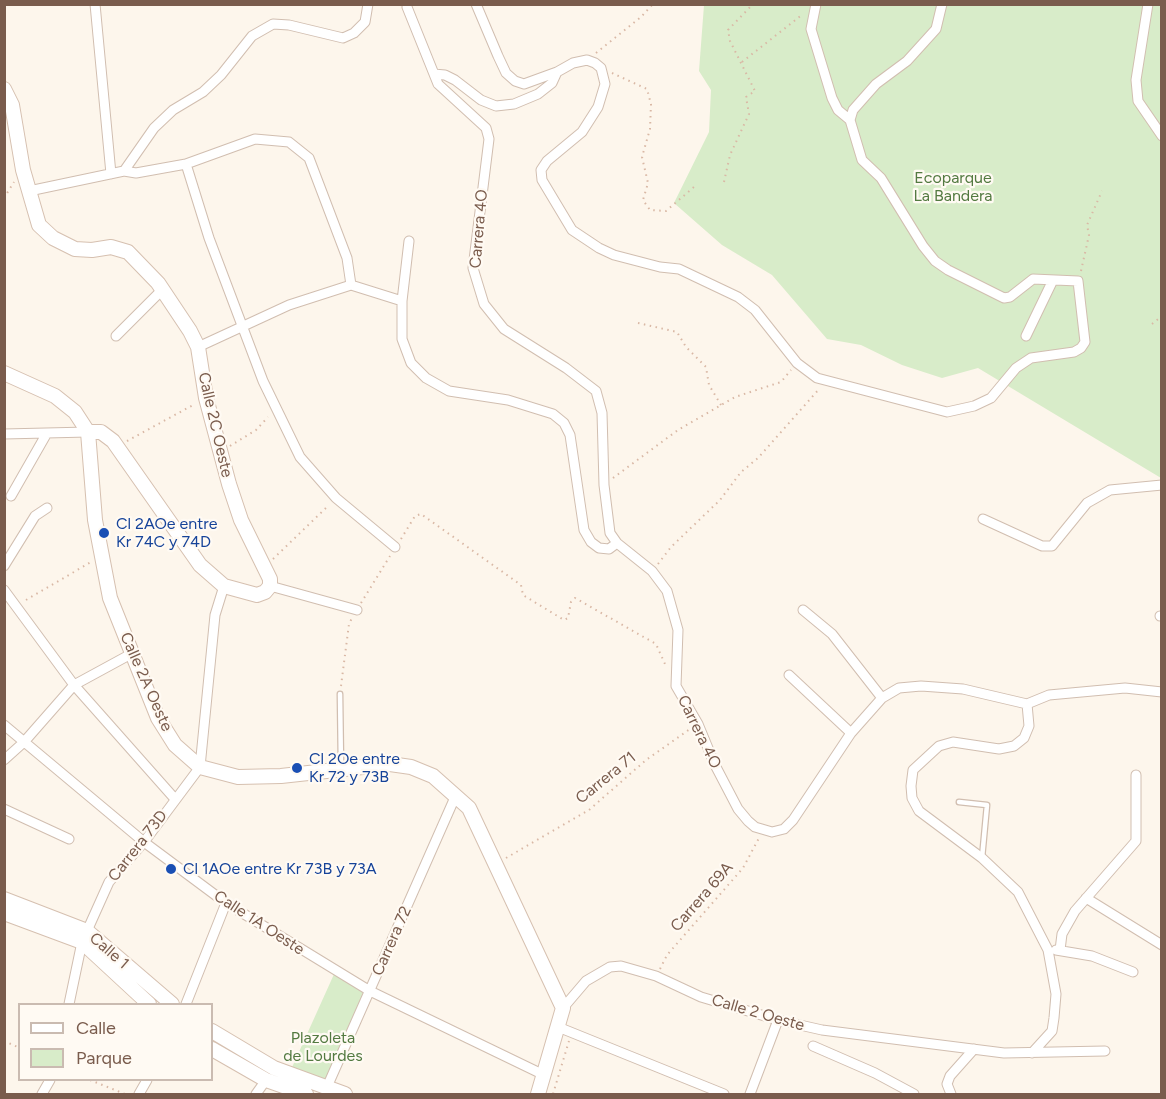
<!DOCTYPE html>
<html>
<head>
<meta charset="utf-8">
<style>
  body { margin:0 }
  #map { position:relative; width:1166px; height:1099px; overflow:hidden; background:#fdf6ec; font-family:Figtree,sans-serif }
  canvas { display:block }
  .frame { position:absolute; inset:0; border:6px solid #7a5c4d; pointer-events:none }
  .legend { position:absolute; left:18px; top:1003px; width:195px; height:78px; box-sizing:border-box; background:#fffaf3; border:2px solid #cabbb1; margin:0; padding:8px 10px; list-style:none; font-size:18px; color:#7a5c4d }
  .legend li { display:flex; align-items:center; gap:12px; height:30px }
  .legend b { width:30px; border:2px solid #cabbb1 }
</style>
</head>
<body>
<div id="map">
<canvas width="1166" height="1099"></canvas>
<div class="frame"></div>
<ul class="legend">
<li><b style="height:8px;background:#fff"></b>Calle</li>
<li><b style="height:16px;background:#d8ecc9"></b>Parque</li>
</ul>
</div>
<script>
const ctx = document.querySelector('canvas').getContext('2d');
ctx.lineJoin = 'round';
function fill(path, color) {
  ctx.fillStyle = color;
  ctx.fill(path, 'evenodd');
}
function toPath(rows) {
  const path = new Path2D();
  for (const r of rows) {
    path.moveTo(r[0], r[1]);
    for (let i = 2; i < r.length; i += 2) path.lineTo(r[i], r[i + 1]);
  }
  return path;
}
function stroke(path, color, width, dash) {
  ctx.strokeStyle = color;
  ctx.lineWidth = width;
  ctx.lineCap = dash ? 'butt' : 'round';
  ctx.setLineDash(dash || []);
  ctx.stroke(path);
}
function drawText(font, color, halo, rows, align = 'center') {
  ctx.font = font + ' Figtree,sans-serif';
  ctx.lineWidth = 4.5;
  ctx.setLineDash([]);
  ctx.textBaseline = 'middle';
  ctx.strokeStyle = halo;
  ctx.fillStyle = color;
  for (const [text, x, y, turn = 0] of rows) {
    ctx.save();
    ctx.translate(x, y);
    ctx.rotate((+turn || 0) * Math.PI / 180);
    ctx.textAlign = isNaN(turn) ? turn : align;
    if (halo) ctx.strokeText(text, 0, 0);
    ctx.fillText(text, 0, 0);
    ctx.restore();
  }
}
fill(toPath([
  [704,5,1161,5,1161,478,978,368,942,378,902,365,861,345,827,339,772,275,722,245,674,203,709,132,711,90,699,71],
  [335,972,370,991,327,1087,289,1074]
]), '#d8ecc9');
const lane = toPath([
  [340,694,341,767],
  [959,802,987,805,982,858]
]);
const street = toPath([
  [95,4,111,174],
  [476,4,498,56,506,73,515,81,524,84,557,72],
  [1148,4,1136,80,1138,101,1162,136],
  [407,7,438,84,486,128,489,139,473,268,484,304,504,329,566,368,596,391,602,413,604,485,610,533,617,543,652,571,667,591,678,630,676,686,698,724,715,765,738,809,748,821,755,827,772,832,784,829,793,820,851,733,882,698,899,688,921,686,963,689,1027,704,1049,695,1125,688,1162,692],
  [434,74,445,75,455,80,481,100,496,106,514,104,538,94,552,83,557,72,573,63,587,60,595,63,601,68,605,84,598,107,582,132,547,161,541,170,542,180,572,230,599,248,614,255,660,267,679,269,738,297,755,310,797,363,817,378,947,412,974,406,991,398,1016,368,1031,358,1074,352,1081,348,1085,342,1078,281,1033,279,1010,297,1004,298,948,270,935,261,923,246,881,178,862,160,850,120,838,110,832,98,811,29,816,4],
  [850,120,853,110,876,84,907,61,936,29,942,4],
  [186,164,209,238,263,381,300,457,336,498,395,547],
  [124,171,136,173,186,164,255,139,289,142,309,158,347,258,351,285],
  [29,191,124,171,154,128,173,110,203,92,221,75,252,36,273,24,289,25,343,38,354,33,365,22,368,4],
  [402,301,409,241],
  [116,336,162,290],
  [1026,336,1053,280],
  [198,347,289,305,351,285,402,301,402,339,411,363,426,378,449,391,508,400,553,414,564,423,570,435,584,530,591,542,599,548,609,549,617,543],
  [4,434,88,432],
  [11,496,47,433],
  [983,519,1042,546,1052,546,1087,503,1110,490,1162,485],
  [4,566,35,516,47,508],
  [270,586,357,610],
  [4,590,74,685,175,799],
  [803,610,832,634,882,698],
  [1160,616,1162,616],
  [789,675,851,733],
  [1027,704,1029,726,1024,738,1014,746,999,749,953,742,939,746,913,770,911,786,912,798,919,811,982,858,1018,892,1048,950,1056,994,1054,1018,1052,1031,1032,1053],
  [4,725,144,842,226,903,370,991,544,1075],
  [4,760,24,742,74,685,131,654],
  [4,809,69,839],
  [1086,898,1162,945],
  [87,931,109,882,144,842,200,767,215,615,224,586],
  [1056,950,1092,956,1133,972],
  [1060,950,1062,934,1075,911,1136,841,1136,775],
  [69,1004,82,942],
  [186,1004,226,903],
  [563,1008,586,981,610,967,621,966,656,976,701,997,778,1020,822,1030,1004,1053,1105,1051],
  [558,1027,724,1094],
  [813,1046,875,1073,914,1094],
  [327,1087,456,795],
  [42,1094,50,1080],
  [139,1094,147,1080],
  [256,1094,266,1080],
  [750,1094,778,1020],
  [951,1094,947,1084,950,1076,974,1049]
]);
const secondary = toPath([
  [4,89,12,105,23,170,39,225,53,238,75,249,92,250,111,247,128,252,158,283,190,331,198,347,206,398,229,484,241,520,270,579,270,586,265,592,257,595,224,586,200,565,113,441,101,432,88,432],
  [4,373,55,396,75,412,88,432,95,520,110,598,158,718,175,745,200,767,238,777,281,776,390,764,411,767,433,776,469,808,563,1008,538,1094],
  [4,899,87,931,172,1004],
  [4,913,82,942,149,1004],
  [212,1031,274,1068,345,1094],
  [212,1049,266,1080,306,1094]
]);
stroke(lane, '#d1beb0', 7);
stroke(street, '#d1beb0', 11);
stroke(secondary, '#d6c0b0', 16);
stroke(toPath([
  [596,53,641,17,653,4],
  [742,62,803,14],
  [612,73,647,89,651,104,650,129,642,157,648,183,643,200,650,210,666,211,694,187],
  [724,182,730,155,749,114,746,97,755,91,730,41,728,30,753,4],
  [4,198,14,182],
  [1081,271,1089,235,1087,225,1102,191],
  [638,323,677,332,686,347,706,367,709,385,721,405],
  [1152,324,1162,316],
  [127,441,195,404],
  [230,446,256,430,268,417],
  [613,478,678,430,735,397,781,382,791,370],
  [401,539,415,516,421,514,521,585,523,595,564,620,568,618,571,602,575,598,656,644,665,664],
  [273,559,329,505],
  [658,564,671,547,720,500,741,472,758,458,820,388],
  [26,600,91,562],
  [361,603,390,556],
  [341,686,349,624,352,618],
  [506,858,589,810,646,760,690,729],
  [660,969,667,955,743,868,759,838],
  [4,1041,20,1048],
  [90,1080,125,1094],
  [553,1094,569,1041]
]), '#d9b8a5', 2, [1.5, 4.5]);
stroke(lane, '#fff', 4.5);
stroke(street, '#fff', 9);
stroke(secondary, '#fff', 14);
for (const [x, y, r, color] of [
  [104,533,6,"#1a4fb4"],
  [297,768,6,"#1a4fb4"],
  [171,869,6,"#1a4fb4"]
]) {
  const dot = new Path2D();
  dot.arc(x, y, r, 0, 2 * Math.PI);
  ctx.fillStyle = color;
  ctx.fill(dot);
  stroke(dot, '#fffaf3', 2);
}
drawText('16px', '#537a41', '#fffaf3', [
  ["Ecoparque",953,178],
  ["La Bandera",953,196],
  ["Plazoleta",323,1038],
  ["de Lourdes",323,1056]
]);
drawText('16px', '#7a5c4d', '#fffaf3', [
  ["Carrera 4O",479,229,-85],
  ["Calle 2C Oeste",215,425,77],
  ["Calle 2A Oeste",146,682,66],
  ["Carrera 4O",699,732,64],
  ["Carrera 71",606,778,-39],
  ["Carrera 73D",138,846,-52],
  ["Carrera 69A",702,897,-49],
  ["Calle 1A Oeste",259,923,33],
  ["Carrera 72",392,941,-66],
  ["Calle 1",109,951,41],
  ["Calle 2 Oeste",758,1013,16]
]);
drawText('16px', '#164399', '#fffaf3', [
  ["Cl 2AOe entre",116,524],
  ["Kr 74C y 74D",116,542],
  ["Cl 2Oe entre",309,759],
  ["Kr 72 y 73B",309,777],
  ["Cl 1AOe entre Kr 73B y 73A",183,869]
], 'left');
</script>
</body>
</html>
